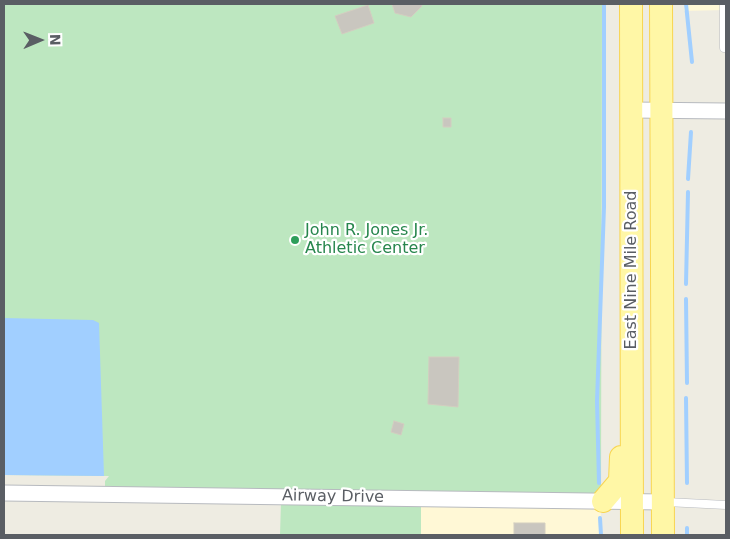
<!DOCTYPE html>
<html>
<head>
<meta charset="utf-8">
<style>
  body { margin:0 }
  #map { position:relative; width:730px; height:539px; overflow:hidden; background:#eeece2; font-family:"DejaVu Sans",sans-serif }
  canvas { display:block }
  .frame { position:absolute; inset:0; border:5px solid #5a5e64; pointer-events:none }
  .north { position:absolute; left:15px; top:15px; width:50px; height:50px; -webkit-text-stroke:4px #fff; paint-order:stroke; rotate:89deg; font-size:14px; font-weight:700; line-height:20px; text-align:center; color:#5a5e64 }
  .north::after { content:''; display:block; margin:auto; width:18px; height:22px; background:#5a5e64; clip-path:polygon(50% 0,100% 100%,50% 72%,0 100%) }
</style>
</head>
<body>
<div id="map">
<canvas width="730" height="539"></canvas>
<div class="frame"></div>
<div class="north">N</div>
</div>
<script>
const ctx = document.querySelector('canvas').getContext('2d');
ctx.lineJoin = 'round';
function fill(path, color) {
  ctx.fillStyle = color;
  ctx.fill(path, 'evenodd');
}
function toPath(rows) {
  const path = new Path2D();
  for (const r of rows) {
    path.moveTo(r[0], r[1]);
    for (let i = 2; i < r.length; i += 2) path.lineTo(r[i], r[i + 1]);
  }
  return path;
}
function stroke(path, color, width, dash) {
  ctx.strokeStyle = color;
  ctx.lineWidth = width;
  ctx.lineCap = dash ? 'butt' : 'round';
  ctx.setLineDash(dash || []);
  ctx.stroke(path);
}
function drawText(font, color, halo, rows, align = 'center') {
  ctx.font = font + ' "DejaVu Sans",sans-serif';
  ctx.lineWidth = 4.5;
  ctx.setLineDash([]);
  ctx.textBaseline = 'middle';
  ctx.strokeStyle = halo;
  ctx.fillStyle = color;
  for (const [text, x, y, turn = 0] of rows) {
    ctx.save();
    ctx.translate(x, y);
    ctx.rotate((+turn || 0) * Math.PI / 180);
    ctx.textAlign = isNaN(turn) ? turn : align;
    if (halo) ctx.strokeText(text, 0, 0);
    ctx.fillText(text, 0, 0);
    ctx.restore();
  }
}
fill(toPath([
  [684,4,726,4,726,10,684,11],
  [421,504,601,507,601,535,421,535]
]), '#fff8d6');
fill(toPath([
  [4,4,602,4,601,494,105,487,105,481,109,476,4,475],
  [281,502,421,504,421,535,280,535]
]), '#bde7c0');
fill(toPath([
  [4,318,93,320,99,323,104,476,4,475]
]), '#a1cfff');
stroke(toPath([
  [686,4,692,62],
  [688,179,691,132],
  [686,284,688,192],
  [686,299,687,383],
  [686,398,687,483],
  [599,483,597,401,604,207,604,4],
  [600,518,601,535],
  [687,535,687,528]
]), '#a1cfff', 4);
const building = toPath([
  [392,4,421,4,422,6,411,17,395,13,392,4],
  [368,5,374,23,342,34,335,16,368,5],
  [443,118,451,118,451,127,443,127,443,118],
  [429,357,459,357,458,407,428,404,429,357],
  [394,421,404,424,401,435,391,432,394,421],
  [514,523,545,523,545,535,514,535,514,523]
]);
fill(building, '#c9c6bf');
stroke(building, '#d3cec0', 1);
const lane = toPath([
  [724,4,724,48,726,48],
  [666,502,726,505]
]);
const street = toPath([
  [631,110,726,111],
  [4,493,663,502]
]);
const primary = toPath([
  [631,4,632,535],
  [661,4,663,535],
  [603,501,620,481,621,457]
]);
stroke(lane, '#b7babf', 9);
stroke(street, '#b7babf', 17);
stroke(primary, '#f8d551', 24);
stroke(lane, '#fff', 8);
stroke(street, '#fff', 15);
stroke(primary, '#fff7a6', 22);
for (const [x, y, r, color] of [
  [295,240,5,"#2e9e5b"]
]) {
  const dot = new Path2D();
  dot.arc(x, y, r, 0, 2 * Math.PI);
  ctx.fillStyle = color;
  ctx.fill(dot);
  stroke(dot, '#fff', 2);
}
drawText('16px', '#27864d', '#fff', [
  ["John R. Jones Jr.",305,231],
  ["Athletic Center",305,249]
], 'left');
drawText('16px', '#5a5e64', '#fff', [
  ["East Nine Mile Road",632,270,-90],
  ["Airway Drive",333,497,1]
]);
</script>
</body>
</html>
